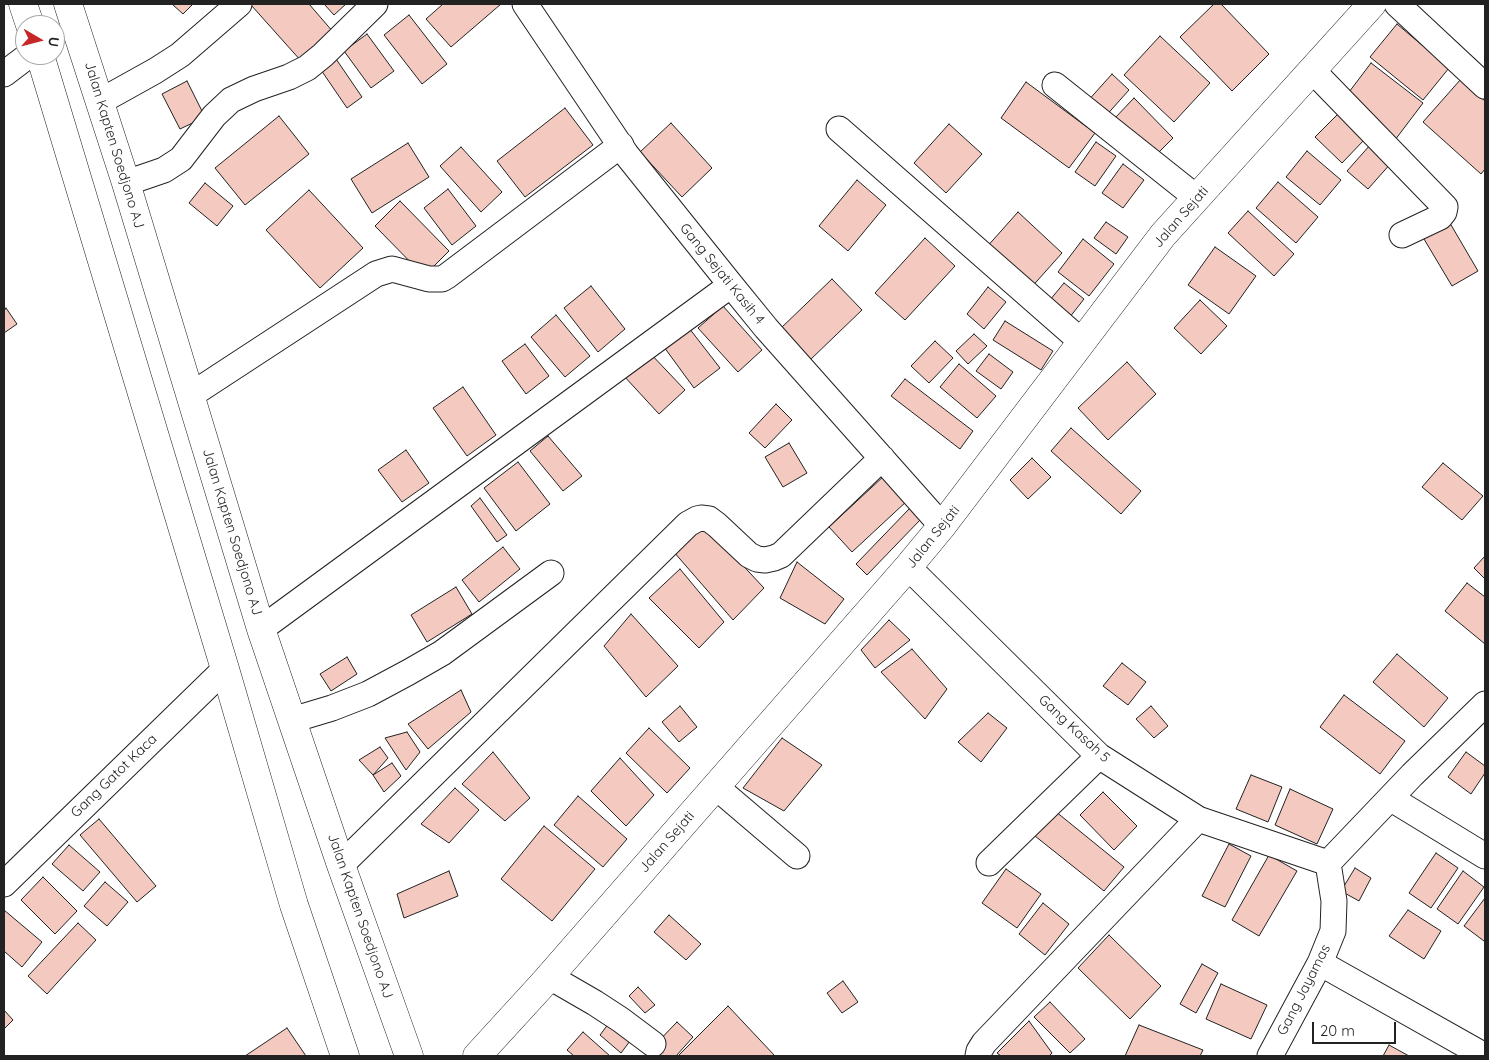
<!DOCTYPE html>
<html>
<head>
<meta charset="utf-8">
<style>
  body { margin:0 }
  #map { position:relative; width:1489px; height:1060px; overflow:hidden; background:#fff; font-family:Quicksand,sans-serif }
  canvas { display:block }
  .frame { position:absolute; inset:0; border:5px solid #222; pointer-events:none }
  .north { position:absolute; left:15px; top:15px; width:50px; height:50px; box-sizing:border-box; background:#fff; border:1px solid #a7a7a7; border-radius:50%; rotate:98deg; font-size:14px; font-weight:700; line-height:20px; text-align:center; color:#222 }
  .north::after { content:''; display:block; margin:auto; width:18px; height:22px; background:#c62828; clip-path:polygon(50% 0,100% 100%,50% 72%,0 100%) }
  .scale { position:absolute; left:1312px; top:1022px; width:84px; height:22px; box-sizing:border-box; border:2px solid #222; border-top:0; padding-left:6px; font-size:15px; line-height:18px; white-space:nowrap; color:#222; -webkit-text-stroke:4px #fff; paint-order:stroke }
</style>
</head>
<body>
<div id="map">
<canvas width="1489" height="1060"></canvas>
<div class="frame"></div>
<div class="north">U</div>
<div class="scale">20 m</div>
</div>
<script>
const ctx = document.querySelector('canvas').getContext('2d');
ctx.lineJoin = 'round';
function fill(path, color) {
  ctx.fillStyle = color;
  ctx.fill(path, 'evenodd');
}
function toPath(rows) {
  const path = new Path2D();
  for (const r of rows) {
    path.moveTo(r[0], r[1]);
    for (let i = 2; i < r.length; i += 2) path.lineTo(r[i], r[i + 1]);
  }
  return path;
}
function stroke(path, color, width, dash) {
  ctx.strokeStyle = color;
  ctx.lineWidth = width;
  ctx.lineCap = dash ? 'butt' : 'round';
  ctx.setLineDash(dash || []);
  ctx.stroke(path);
}
function drawText(font, color, halo, rows, align = 'center') {
  ctx.font = font + ' Quicksand,sans-serif';
  ctx.lineWidth = 4;
  ctx.setLineDash([]);
  ctx.textBaseline = 'middle';
  ctx.strokeStyle = halo;
  ctx.fillStyle = color;
  for (const [text, x, y, turn = 0] of rows) {
    ctx.save();
    ctx.translate(x, y);
    ctx.rotate((+turn || 0) * Math.PI / 180);
    ctx.textAlign = isNaN(turn) ? turn : align;
    if (halo) ctx.strokeText(text, 0, 0);
    ctx.fillText(text, 0, 0);
    ctx.restore();
  }
}
const building = toPath([
  [172,4,193,4,183,14,172,4],
  [253,4,309,4,334,33,302,62,251,5,253,4],
  [324,4,346,4,334,15,324,4],
  [443,4,501,4,451,47,426,19,443,4],
  [1214,4,1221,4,1269,54,1232,91,1180,37,1214,4],
  [409,15,447,64,422,84,384,35,409,15],
  [1397,24,1449,68,1423,100,1370,57,1397,24],
  [367,34,394,71,371,88,344,51,367,34],
  [1160,36,1210,83,1174,122,1124,75,1160,36],
  [334,56,362,97,347,108,319,67,334,56],
  [1371,63,1423,103,1395,140,1343,100,1371,63],
  [1112,74,1129,90,1103,119,1086,103,1112,74],
  [1461,79,1485,101,1485,169,1481,174,1423,122,1461,79],
  [187,81,205,117,180,129,162,94,187,81],
  [1026,82,1095,133,1069,168,1001,118,1026,82],
  [1134,98,1173,138,1152,159,1114,119,1134,98],
  [565,108,593,145,525,197,497,161,565,108],
  [1338,114,1365,139,1342,163,1315,137,1338,114],
  [279,116,309,154,245,205,215,168,279,116],
  [671,123,712,168,682,197,640,152,671,123],
  [949,124,982,154,946,193,914,163,949,124],
  [1096,142,1116,156,1095,186,1075,172,1096,142],
  [408,143,429,177,372,213,351,179,408,143],
  [1371,144,1392,162,1368,189,1347,171,1371,144],
  [461,147,502,192,481,212,440,166,461,147],
  [1307,151,1341,180,1320,205,1286,177,1307,151],
  [1123,164,1144,180,1123,208,1102,193,1123,164],
  [857,180,886,205,848,251,819,226,857,180],
  [1278,182,1318,217,1296,243,1256,208,1278,182],
  [205,183,233,206,217,226,189,203,205,183],
  [448,189,476,226,452,245,424,208,448,189],
  [309,190,363,248,320,288,266,230,309,190],
  [400,201,449,251,424,276,375,226,400,201],
  [1248,211,1294,254,1274,276,1228,233,1248,211],
  [1018,212,1062,253,1029,290,985,249,1018,212],
  [1447,218,1478,271,1452,286,1421,234,1447,218],
  [1106,222,1128,237,1116,254,1094,238,1106,222],
  [925,238,955,266,905,320,875,293,925,238],
  [1083,239,1114,264,1089,296,1058,272,1083,239],
  [1215,247,1256,276,1229,314,1188,285,1215,247],
  [832,279,862,310,810,360,780,329,832,279],
  [1064,283,1084,299,1066,322,1045,306,1064,283],
  [591,286,625,329,598,352,564,308,591,286],
  [988,287,1006,302,984,329,967,314,988,287],
  [1200,300,1227,326,1201,354,1174,328,1200,300],
  [723,306,762,350,738,372,698,328,723,306],
  [6,308,17,324,4,333,4,311,6,308],
  [556,315,590,356,565,377,531,337,556,315],
  [1005,321,1053,351,1041,370,993,340,1005,321],
  [689,328,720,368,694,388,664,347,689,328],
  [974,334,987,346,968,364,956,351,974,334],
  [935,341,953,358,929,383,911,366,935,341],
  [525,344,549,376,526,394,502,361,525,344],
  [648,351,685,390,659,414,623,375,648,351],
  [989,354,1013,372,1001,389,976,371,989,354],
  [1127,362,1156,394,1108,440,1078,408,1127,362],
  [959,364,996,396,977,418,940,387,959,364],
  [905,379,973,431,960,449,891,396,905,379],
  [463,387,496,435,467,456,433,408,463,387],
  [776,404,792,420,765,448,749,433,776,404],
  [1071,428,1141,491,1121,514,1051,451,1071,428],
  [548,436,582,476,563,491,530,451,548,436],
  [789,443,807,473,783,487,765,457,789,443],
  [406,450,429,483,402,502,378,470,406,450],
  [1032,458,1051,477,1028,499,1010,480,1032,458],
  [518,462,550,504,516,531,484,488,518,462],
  [1443,463,1483,496,1462,520,1422,487,1443,463],
  [885,475,908,500,852,552,829,527,885,475],
  [480,498,507,535,497,542,471,506,480,498],
  [910,508,921,519,867,575,856,564,910,508],
  [705,525,764,588,733,620,673,551,705,525],
  [503,547,520,569,479,602,462,580,503,547],
  [1485,556,1485,579,1474,568,1485,556],
  [797,562,844,599,825,624,780,598,797,562],
  [680,569,724,622,699,648,649,598,680,569],
  [1467,583,1485,597,1485,644,1445,611,1467,583],
  [456,587,472,614,427,642,411,615,456,587],
  [631,614,678,666,646,697,604,646,631,614],
  [889,620,910,640,875,668,861,650,889,620],
  [912,649,947,689,925,719,881,672,912,649],
  [1397,654,1448,698,1424,727,1373,682,1397,654],
  [347,657,357,674,331,691,320,674,347,657],
  [1122,663,1146,682,1128,705,1103,686,1122,663],
  [461,690,471,712,428,749,408,724,461,690],
  [1344,695,1405,741,1380,774,1320,727,1344,695],
  [680,706,697,727,679,742,662,722,680,706],
  [1151,706,1168,726,1154,738,1136,719,1151,706],
  [988,713,1007,728,981,762,958,742,988,713],
  [649,728,690,768,667,793,626,753,649,728],
  [407,732,420,752,406,770,385,738,407,732],
  [782,738,822,765,784,811,743,788,782,738],
  [380,747,388,758,373,775,359,760,380,747],
  [493,752,530,798,505,821,462,784,493,752],
  [1466,752,1485,766,1485,773,1471,794,1448,777,1466,752],
  [620,758,654,795,626,826,591,791,620,758],
  [392,763,401,776,384,792,373,775,392,763],
  [1251,775,1282,787,1268,822,1236,809,1251,775],
  [455,788,479,810,449,843,421,824,455,788],
  [1290,789,1333,809,1317,844,1275,825,1290,789],
  [1103,792,1137,826,1114,850,1080,815,1103,792],
  [578,796,627,839,603,867,554,825,578,796],
  [1055,811,1124,867,1104,891,1035,836,1055,811],
  [99,819,156,886,137,902,80,835,99,819],
  [544,826,595,869,552,921,501,879,544,826],
  [1229,844,1251,856,1225,907,1202,896,1229,844],
  [69,845,100,872,83,891,52,864,69,845],
  [1436,853,1458,868,1431,908,1409,893,1436,853],
  [1269,855,1297,871,1259,936,1232,920,1269,855],
  [1355,868,1371,878,1359,901,1341,891,1355,868],
  [1006,869,1041,894,1017,928,982,903,1006,869],
  [449,871,458,896,404,918,397,894,449,871],
  [1463,871,1484,887,1458,924,1437,909,1463,871],
  [43,877,77,911,55,934,21,900,43,877],
  [105,882,128,902,107,926,84,906,105,882],
  [1485,898,1485,939,1484,941,1464,926,1485,898],
  [1043,903,1069,924,1045,955,1019,934,1043,903],
  [4,910,42,942,22,967,4,951,4,910],
  [1408,910,1441,931,1424,959,1389,936,1408,910],
  [669,915,701,944,686,960,654,932,669,915],
  [78,923,96,940,47,994,28,976,78,923],
  [1109,935,1161,986,1130,1019,1078,968,1109,935],
  [1202,964,1218,973,1196,1013,1180,1004,1202,964],
  [843,981,858,1002,842,1013,827,993,843,981],
  [1221,984,1267,1005,1251,1039,1206,1019,1221,984],
  [638,987,655,1005,645,1013,629,996,638,987],
  [1050,1002,1085,1039,1070,1053,1034,1017,1050,1002],
  [728,1006,775,1056,678,1056,728,1006],
  [4,1010,13,1020,4,1029,4,1010],
  [1029,1021,1052,1053,1049,1056,1001,1056,997,1053,1029,1021],
  [677,1022,693,1037,676,1056,659,1056,651,1049,677,1022],
  [609,1023,630,1041,621,1053,600,1035,609,1023],
  [1139,1025,1203,1050,1200,1056,1125,1056,1139,1025],
  [287,1028,306,1056,245,1056,287,1028],
  [583,1032,610,1056,574,1056,567,1050,583,1032],
  [1389,1045,1409,1056,1383,1056,1389,1045]
]);
fill(building, '#f3c9c0');
stroke(building, '#222', 1);
const minor = toPath([
  [525,4,626,154,731,285,766,328,942,526],
  [1397,4,1485,86],
  [1312,70,1445,207,1444,212,1440,217,1402,235],
  [4,74,29,55],
  [1055,85,1197,198],
  [101,101,155,71,180,55,239,4],
  [839,129,1082,342],
  [126,183,164,170,181,159,214,116,231,100,254,89,289,77,307,68,323,55,375,4],
  [191,395,376,274,392,269,429,279,442,279,447,276,621,145],
  [908,567,1099,756,1198,819,1328,863],
  [261,629,731,285],
  [292,720,332,708,368,694,409,672,442,653,551,573],
  [716,787,797,856],
  [1390,798,1485,856],
  [989,863,1099,756],
  [1328,863,1412,775,1485,704],
  [341,865,688,524,697,519,701,518,709,519,717,525,749,555,757,559,765,560,774,558,781,555,882,458],
  [4,884,225,669],
  [1320,963,1485,1056],
  [550,977,595,1003,621,1020,653,1044],
  [978,1056,979,1051,984,1043,1198,819],
  [1270,1056,1320,963,1333,931,1334,901,1328,863]
]);
const secondary = toPath([
  [23,4,30,25],
  [68,4,126,183,261,629,341,865,409,1056],
  [40,55,225,669,294,905,345,1056],
  [477,1056,542,985,908,567,942,526,1163,235,1372,4]
]);
stroke(minor, '#222', 27);
stroke(secondary, '#222', 29);
stroke(minor, '#fff', 25);
stroke(secondary, '#fff', 28);
drawText('14px', '#222', '#fff', [
  ["Jalan Kapten Soedjono AJ",114,145,73],
  ["Jalan Sejati",1181,217,-49],
  ["Gang Sejati Kasih 4",722,274,51],
  ["Jalan Kapten Soedjono AJ",232,532,73],
  ["Jalan Sejati",933,537,-51],
  ["Gang Kasah 5",1074,729,43],
  ["Gang Gatot Kaca",114,776,-44],
  ["Jalan Sejati",667,842,-49],
  ["Jalan Kapten Soedjono AJ",360,916,71],
  ["Gang Jayamas",1304,990,-63]
]);
</script>
</body>
</html>
